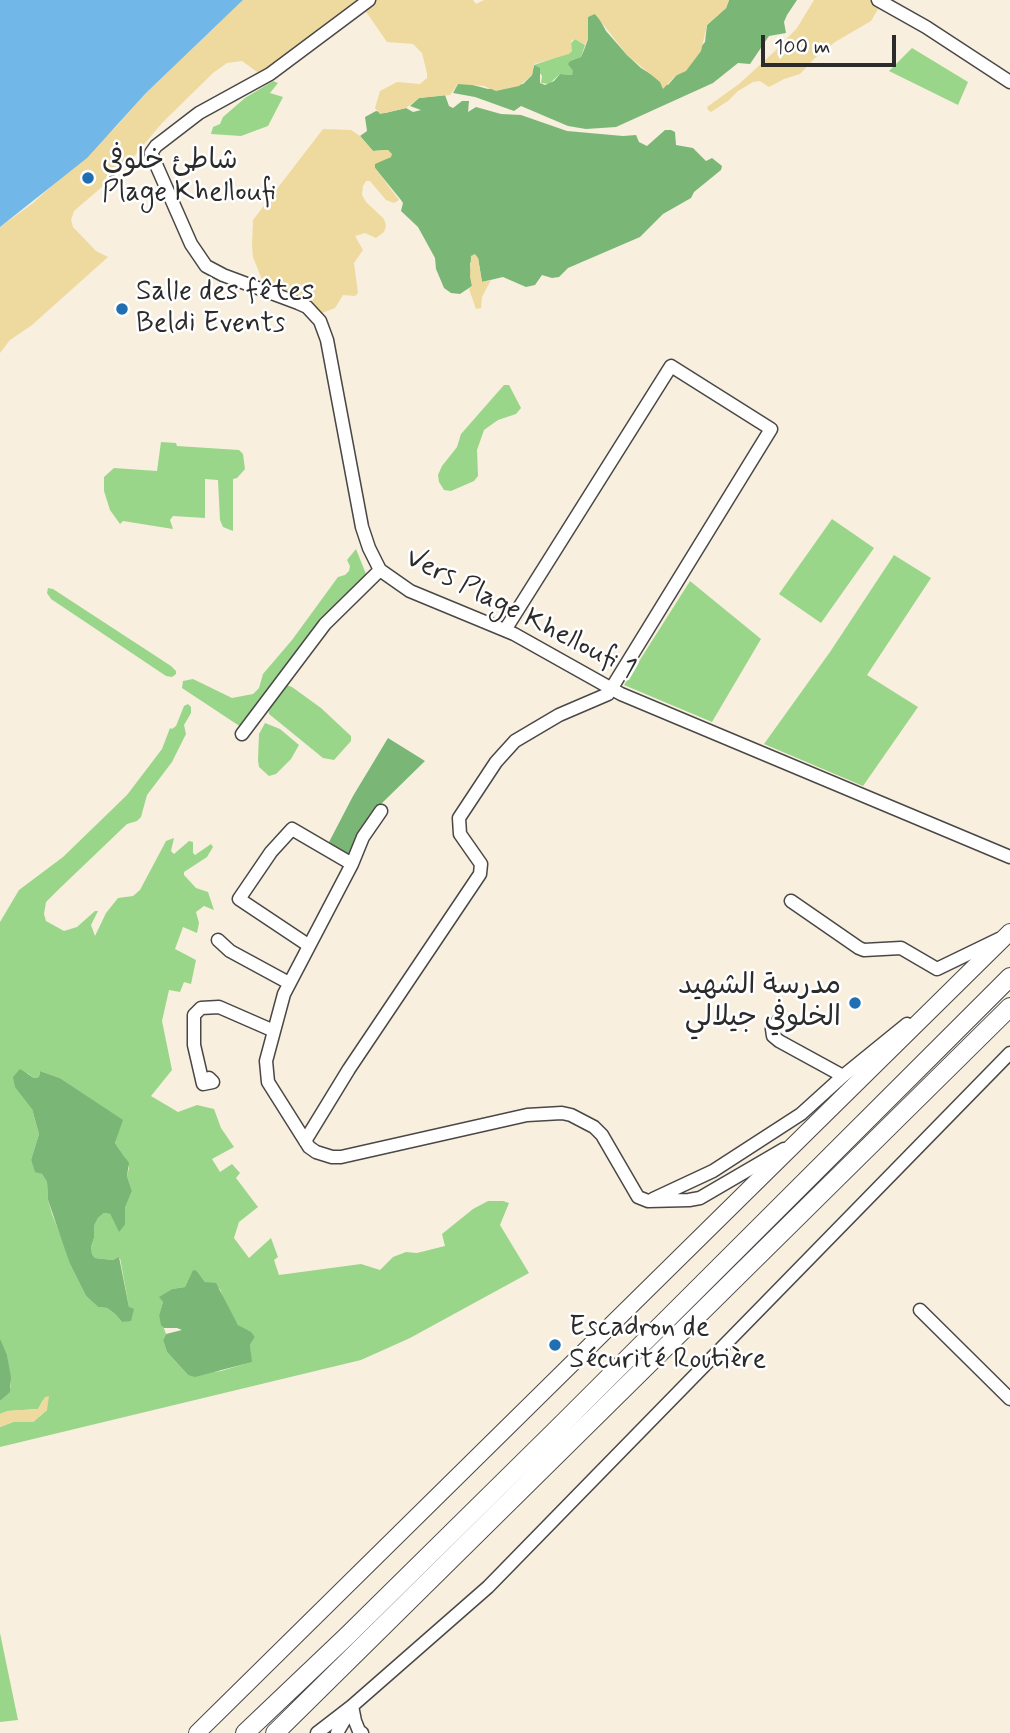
<!DOCTYPE html>
<html>
<head>
<meta charset="utf-8">
<style>
  body { margin:0 }
  #map { position:relative; width:1010px; height:1733px; overflow:hidden; background:#f8efdf; font-family:Mynerve,sans-serif }
  canvas { display:block }
  .scale { position:absolute; left:761px; top:35px; width:135px; height:32px; box-sizing:border-box; border:4px solid #2b2b2b; border-top:0; padding-left:9px; font-size:21px; line-height:24px; white-space:nowrap; color:#2b2b2b; -webkit-text-stroke:5px #fff; paint-order:stroke }
</style>
</head>
<body>
<div id="map">
<canvas width="1010" height="1733"></canvas>
<div class="scale">100 m</div>
</div>
<script>
const ctx = document.querySelector('canvas').getContext('2d');
ctx.lineJoin = 'round';
function fill(path, color) {
  ctx.fillStyle = color;
  ctx.fill(path, 'evenodd');
}
function toPath(rows) {
  const path = new Path2D();
  for (const r of rows) {
    path.moveTo(r[0], r[1]);
    for (let i = 2; i < r.length; i += 2) path.lineTo(r[i], r[i + 1]);
  }
  return path;
}
function stroke(path, color, width, dash) {
  ctx.strokeStyle = color;
  ctx.lineWidth = width;
  ctx.lineCap = dash ? 'butt' : 'round';
  ctx.setLineDash(dash || []);
  ctx.stroke(path);
}
function drawText(font, color, halo, rows, align = 'center') {
  ctx.font = font + ' Mynerve,"Playpen Sans Arabic",sans-serif';
  ctx.lineWidth = 5;
  ctx.setLineDash([]);
  ctx.textBaseline = 'middle';
  ctx.strokeStyle = halo;
  ctx.fillStyle = color;
  for (const [text, x, y, turn = 0] of rows) {
    ctx.save();
    ctx.translate(x, y);
    ctx.rotate((+turn || 0) * Math.PI / 180);
    ctx.textAlign = isNaN(turn) ? turn : align;
    if (halo) ctx.strokeText(text, 0, 0);
    ctx.fillText(text, 0, 0);
    ctx.restore();
  }
}
fill(toPath([
  [575,39,585,45,581,57,570,61,569,64,574,72,572,75,560,74,549,84,541,83,542,76,534,65,569,53,570,44],
  [912,48,968,82,958,105,889,71],
  [273,81,278,83,270,93,283,97,268,126,241,136,211,134,213,127,220,124,223,117,245,98],
  [504,385,509,385,521,408,516,414,498,420,484,430,477,450,478,476,474,481,451,491,444,490,439,482,438,475,442,466,457,447,461,434],
  [161,442,176,443,177,446,239,450,243,454,245,469,237,478,233,479,233,531,223,527,220,520,218,480,205,479,205,518,173,516,170,520,173,529,123,521,120,524,110,510,104,491,104,477,114,468,157,471],
  [832,519,874,548,821,623,779,594],
  [356,549,366,574,365,578,341,598,241,727,182,688,183,681,193,679,232,698,253,694,259,688,263,674,292,640,338,577,345,575,349,571,350,566,347,560],
  [894,555,931,578,867,675,918,707,863,786,764,744,830,652],
  [690,581,761,639,712,722,624,685],
  [48,588,53,589,171,666,176,671,176,674,172,677,166,676,51,599,47,593],
  [284,684,292,687,321,708,351,736,351,741,334,760,323,758,269,714,268,707],
  [188,704,191,707,191,713,184,725,186,734,172,762,147,795,141,817,137,821,127,824,58,890,46,902,44,914,46,921,64,931,77,927,95,911,98,911,91,925,95,936,106,913,118,898,133,896,140,890,166,841,174,838,171,851,174,854,189,841,193,842,193,853,195,855,211,844,213,847,207,857,184,872,184,875,196,888,208,892,214,910,204,906,196,912,199,923,197,933,183,927,175,949,196,960,191,984,184,982,180,992,169,990,162,1021,172,1070,151,1096,178,1112,197,1105,214,1109,221,1128,234,1147,212,1159,220,1172,232,1164,240,1173,236,1178,258,1207,239,1222,234,1238,249,1258,271,1238,278,1257,274,1260,279,1275,361,1264,380,1270,393,1257,406,1252,417,1253,445,1246,442,1234,473,1209,488,1201,503,1201,509,1203,500,1225,529,1273,410,1338,361,1360,0,1447,0,1427,13,1422,33,1422,47,1410,43,1400,38,1409,8,1411,0,1414,0,1401,9,1392,11,1386,7,1356,0,1338,0,922,19,890,63,857,127,795,162,749,170,728,172,729,176,726,184,706],
  [40,1071,60,1078,122,1120,115,1143,125,1157,129,1168,127,1176,132,1191,125,1208,125,1225,119,1231,110,1214,104,1213,98,1218,94,1226,94,1238,91,1247,92,1254,95,1258,113,1260,120,1258,129,1307,122,1322,115,1314,107,1308,98,1307,86,1296,70,1264,67,1251,52,1214,48,1200,47,1182,42,1174,35,1171,31,1160,39,1134,32,1109,27,1073,34,1078,39,1077],
  [193,1271,197,1271,205,1282,220,1289,225,1304,238,1325,255,1337,250,1345,251,1362,221,1371,188,1375,167,1352,163,1340,166,1334,159,1315,163,1302,160,1297,172,1289,185,1287],
  [265,723,280,729,299,745,291,759,276,774,269,776,259,767,258,760,259,734],
  [0,1633,18,1720,0,1722]
]), '#99d68a');
fill(toPath([
  [729,0,797,0,787,15,784,22,786,33,769,36,750,64,738,63,713,83,616,127,586,129,568,126,521,106,514,111,475,97,453,93,458,84,465,83,488,89,523,84,532,75,534,65,540,68,540,83,545,85,554,81,560,74,572,75,573,71,568,64,570,61,581,57,584,50,588,39,586,24,588,17,591,14,595,14,599,18,606,31,627,55,641,68,668,85,705,42,707,25,726,8],
  [445,95,449,106,453,108,462,101,469,101,468,112,476,107,501,114,521,115,567,131,623,136,636,135,639,142,647,146,665,130,671,130,675,132,676,145,693,148,706,161,712,158,722,166,721,170,694,192,691,198,663,214,640,237,568,268,559,277,552,278,542,275,535,285,526,287,503,277,482,282,478,258,470,263,472,286,460,294,451,293,444,288,436,269,435,258,418,227,401,211,403,203,401,200,375,168,374,164,379,161,391,157,388,150,373,151,360,136,367,131,365,117,376,111,385,113,406,108,413,112,421,110,410,106,419,98],
  [388,738,425,761,380,805,350,856,328,844,353,796],
  [20,1069,34,1078,39,1077,40,1071,60,1078,123,1120,115,1143,129,1163,127,1176,132,1191,125,1208,125,1225,119,1232,110,1214,104,1213,98,1218,94,1226,94,1238,91,1247,92,1254,95,1258,113,1260,119,1257,129,1307,134,1309,131,1321,122,1322,115,1314,107,1308,98,1307,86,1296,70,1264,48,1200,47,1182,42,1174,35,1172,31,1160,39,1134,32,1109,15,1087,13,1077],
  [193,1270,197,1271,205,1282,216,1283,238,1325,251,1332,255,1337,250,1345,252,1362,195,1377,188,1375,167,1352,163,1340,166,1334,182,1330,177,1328,164,1328,161,1325,159,1315,163,1302,159,1297,172,1289,185,1287],
  [0,1338,7,1355,11,1377,10,1392,0,1401]
]), '#7ab776');
fill(toPath([
  [243,0,473,0,476,4,484,0,729,0,726,8,707,25,701,51,686,71,675,76,663,89,660,82,627,55,595,14,588,17,588,39,585,45,575,39,571,41,572,51,569,54,534,64,532,75,519,86,496,91,484,86,458,84,450,95,419,98,406,108,385,113,380,114,375,108,380,91,397,82,420,84,427,78,427,73,422,53,413,44,387,42,360,3,260,74,242,61,227,63,213,73,162,123,125,167,74,211,71,220,73,227,96,251,108,257,32,325,10,340,0,353,0,227,33,203,114,129,146,93],
  [814,0,870,0,880,6,871,21,835,42,815,58,800,74,784,79,769,87,760,81,753,82,738,91,728,101,711,112,708,110,707,107,739,84,775,51,797,28],
  [323,129,351,130,360,136,373,151,388,150,392,154,391,157,375,164,375,168,399,200,394,203,386,200,370,181,366,181,363,186,362,195,366,202,384,219,386,226,384,232,376,238,365,233,355,236,363,250,354,263,358,293,355,296,343,295,335,308,322,313,312,304,264,285,253,257,252,246,253,220],
  [475,254,478,258,482,282,491,280,482,297,481,308,476,309,469,289,472,286,470,277,471,256],
  [49,1396,47,1410,33,1422,13,1422,0,1427,0,1414,8,1411,38,1409,45,1397]
]), '#eeda9e');
fill(toPath([
  [0,0,243,0,146,93,87,158,0,227]
]), '#71b7e8');
const minor = toPath([
  [369,0,270,74,199,113,156,146,151,153,191,244,206,266,223,275,298,303,307,307,320,321,327,340,362,527,369,548,380,570,410,591,514,634,621,694,1010,857],
  [878,0,926,27,1010,82],
  [242,734,325,624,380,570],
  [352,864,284,994,266,1061,268,1082,309,1147,316,1152,332,1157,341,1157,527,1115,562,1113,571,1115,594,1127,602,1135,638,1197,648,1201,689,1200,700,1198,784,1149],
  [791,901,859,948,864,950,901,948,937,969,999,939],
  [218,940,230,951,289,983],
  [308,945,239,899,271,852,292,829,352,864,363,837,381,811],
  [777,1022,772,1029,773,1036,779,1041,843,1076],
  [209,1078,213,1082,203,1084,194,1045,194,1015,201,1008,219,1007,274,1031],
  [305,1141,349,1069,480,874,481,864,460,834,459,818,496,762,515,741,559,715,608,694,771,429,671,366,505,630],
  [653,1199,713,1171,801,1114,843,1076,907,1024],
  [920,1310,1010,1399],
  [317,1733,352,1706],
  [337,1733,349,1712],
  [362,1733,359,1731,355,1721,352,1706,488,1587,1010,1053]
]);
const major = toPath([
  [197,1733,1010,932]
]);
const highway = toPath([
  [245,1733,347,1636,555,1431,1010,977],
  [275,1733,1010,1007]
]);
stroke(minor, '#4a4846', 15);
stroke(major, '#4a4846', 18);
stroke(highway, '#4a4846', 20);
stroke(minor, '#fff', 12);
stroke(major, '#fff', 16);
stroke(highway, '#fff', 18);
for (const [x, y, r, color] of [
  [88,178,7,"#1f6fb2"],
  [122,309,7,"#1f6fb2"],
  [855,1003,7,"#1f6fb2"],
  [555,1345,7,"#1f6fb2"]
]) {
  const dot = new Path2D();
  dot.arc(x, y, r, 0, 2 * Math.PI);
  ctx.fillStyle = color;
  ctx.fill(dot);
  stroke(dot, '#fff', 2.5);
}
drawText('28px', '#2b2b2b', '#fff', [
  ["شاطئ خلوفي",102,162],
  ["Plage Khelloufi",102,194],
  ["Salle des fêtes",136,293],
  ["Beldi Events",136,325],
  ["مدرسة الشهيد",841,987,"right"],
  ["الخلوفي جيلالي",841,1019,"right"],
  ["Escadron de",569,1329],
  ["Sécurité Routière",569,1361]
], 'left');
drawText('28px', '#2b2b2b', '#fff', [
  ["Vers Plage Khelloufi 1",520,615,27]
]);
</script>
</body>
</html>
